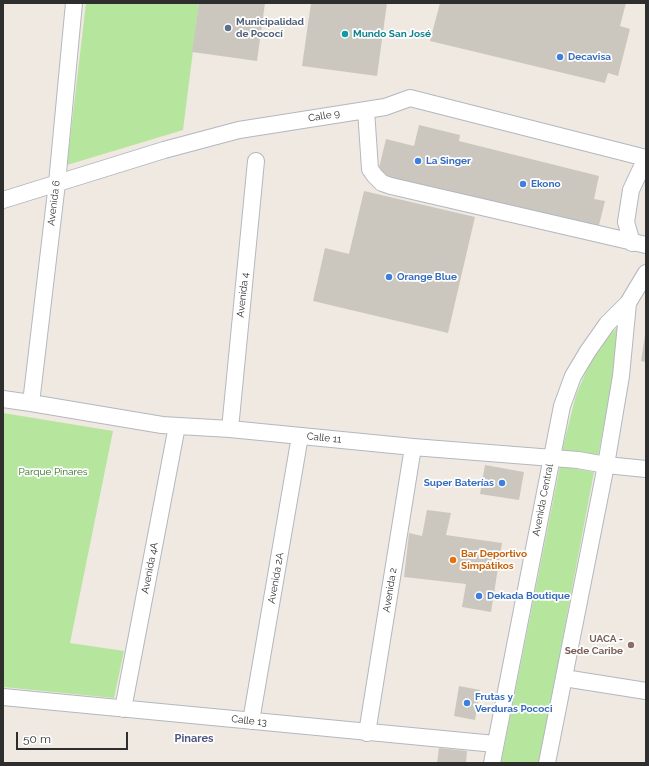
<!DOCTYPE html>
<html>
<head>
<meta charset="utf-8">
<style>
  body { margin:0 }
  #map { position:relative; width:649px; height:766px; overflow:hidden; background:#efe9e1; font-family:Raleway,sans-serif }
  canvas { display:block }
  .frame { position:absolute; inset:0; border:4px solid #2e2e2e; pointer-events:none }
  .scale { position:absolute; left:16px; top:732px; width:112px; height:18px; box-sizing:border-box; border:2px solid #2e2e2e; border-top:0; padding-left:5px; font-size:12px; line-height:14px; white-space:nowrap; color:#2e2e2e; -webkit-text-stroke:3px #fff; paint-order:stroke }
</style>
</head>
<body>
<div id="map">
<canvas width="649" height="766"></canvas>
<div class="frame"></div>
<div class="scale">50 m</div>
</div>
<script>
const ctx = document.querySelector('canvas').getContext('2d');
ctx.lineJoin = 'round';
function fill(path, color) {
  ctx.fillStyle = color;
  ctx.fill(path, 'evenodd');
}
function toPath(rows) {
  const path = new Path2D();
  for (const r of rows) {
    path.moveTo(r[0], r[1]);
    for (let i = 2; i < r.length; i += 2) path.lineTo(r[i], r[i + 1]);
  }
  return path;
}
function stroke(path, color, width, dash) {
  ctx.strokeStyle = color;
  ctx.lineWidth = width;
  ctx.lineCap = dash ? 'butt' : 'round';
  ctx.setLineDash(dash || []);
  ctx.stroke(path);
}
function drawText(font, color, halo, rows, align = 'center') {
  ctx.font = font + ' Raleway,sans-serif';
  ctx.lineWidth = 3.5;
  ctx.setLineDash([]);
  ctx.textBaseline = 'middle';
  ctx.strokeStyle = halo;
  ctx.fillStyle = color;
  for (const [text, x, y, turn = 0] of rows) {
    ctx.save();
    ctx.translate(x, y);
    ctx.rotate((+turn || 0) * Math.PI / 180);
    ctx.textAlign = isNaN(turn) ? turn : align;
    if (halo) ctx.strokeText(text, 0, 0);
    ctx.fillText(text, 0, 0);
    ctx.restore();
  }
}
fill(toPath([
  [86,3,199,3,183,130,67,165],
  [624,320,598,456,562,451,576,395,595,351],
  [3,413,113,431,70,643,124,651,114,698,3,687],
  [560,466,594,472,539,763,501,763]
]), '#b6e59e');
fill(toPath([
  [199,3,265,3,257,61,192,52],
  [311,3,387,3,377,76,302,66],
  [440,3,626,3,620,26,630,29,618,76,608,73,605,83,430,41],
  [419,125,460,135,459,141,599,176,594,199,605,201,598,229,377,176,386,139,414,146],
  [364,191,475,217,448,333,313,301,325,248,349,254],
  [645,335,646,335,646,362,641,361],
  [485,465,524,472,519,500,480,494],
  [427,510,451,513,446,535,502,543,491,612,462,607,466,584,404,577,409,533,422,536],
  [459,686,480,690,475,720,454,716],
  [439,748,467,751,466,763,437,763]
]), '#cbc7bf');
const minor = toPath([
  [366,110,370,169,375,176,382,183,391,186,646,245],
  [3,200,164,150,239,130,385,107,410,98,646,158],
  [632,243,626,222,631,190,646,158],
  [3,399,31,403,162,425,230,429,413,447,578,460,606,465,646,469],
  [31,403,57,183,74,3],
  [230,429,256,161],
  [564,678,646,691],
  [3,697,495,744],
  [123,709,177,426],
  [251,721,300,436],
  [367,733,413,447],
  [492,763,562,406,573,376,588,351,607,324,628,303,646,273],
  [547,763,606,465,621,376,628,303]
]);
stroke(minor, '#b4b7c1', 18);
stroke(minor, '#fff', 16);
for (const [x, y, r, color] of [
  [228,28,4,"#5c6f8a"],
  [345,34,4,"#0f9aa8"],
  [560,57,4,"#3f7fe0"],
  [418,161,4,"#3f7fe0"],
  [523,184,4,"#3f7fe0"],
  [389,277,4,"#3f7fe0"],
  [502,483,4,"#3f7fe0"],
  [453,560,4,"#e8710a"],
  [479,596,4,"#3f7fe0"],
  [631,645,4,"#8d6e63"],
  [467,703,4,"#3f7fe0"]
]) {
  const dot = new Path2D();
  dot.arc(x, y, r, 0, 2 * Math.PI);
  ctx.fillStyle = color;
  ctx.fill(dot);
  stroke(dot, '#fff', 1.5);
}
drawText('bold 10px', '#4e5e75', '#fff', [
  ["Municipalidad",236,22],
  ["de Pococí",236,34]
], 'left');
drawText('bold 10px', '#0d838f', '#fff', [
  ["Mundo San José",353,34]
], 'left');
drawText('bold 10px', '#366cbe', '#fff', [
  ["Decavisa",568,57],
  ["La Singer",426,161],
  ["Ekono",531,184],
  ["Orange Blue",397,277],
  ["Super Baterías",494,483,"right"],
  ["Dekada Boutique",487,596],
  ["Frutas y",475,697],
  ["Verduras Pococi",475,709]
], 'left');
drawText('10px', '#2e2e2e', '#fff', [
  ["Calle 9",324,116,-9],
  ["Avenida 6",54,203,-83],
  ["Avenida 4",243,295,-84],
  ["Calle 11",324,438,6],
  ["Avenida Central",543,500,-79],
  ["Avenida 4A",150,568,-79],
  ["Avenida 2A",276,578,-80],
  ["Avenida 2",390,590,-81],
  ["Calle 13",249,721,6]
]);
drawText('10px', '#2c6e1b', '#fff', [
  ["Parque Pinares",53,472]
]);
drawText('bold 10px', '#c56008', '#fff', [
  ["Bar Deportivo",461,554],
  ["Simpátikos",461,566]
], 'left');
drawText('bold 10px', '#785e54', '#fff', [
  ["UACA -",623,639],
  ["Sede Caribe",623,651]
], 'right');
drawText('bold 11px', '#4d5680', '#fff', [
  ["Pinares",194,739]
]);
</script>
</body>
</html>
